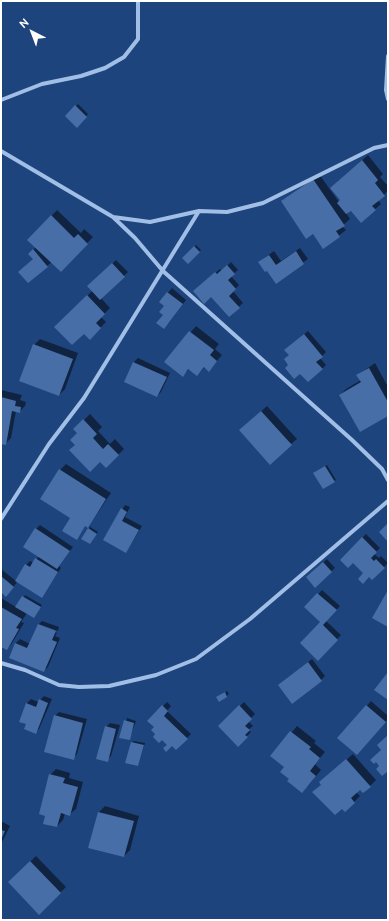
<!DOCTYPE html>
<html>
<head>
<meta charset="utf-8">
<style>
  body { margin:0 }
  #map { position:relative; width:389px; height:921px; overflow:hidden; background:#1e447d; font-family:Ubuntu,sans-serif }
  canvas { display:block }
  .frame { position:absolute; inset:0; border:2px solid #fff; pointer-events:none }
  .north { position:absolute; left:12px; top:12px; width:40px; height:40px; -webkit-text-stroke:3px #1e447d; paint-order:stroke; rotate:318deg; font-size:11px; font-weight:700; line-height:16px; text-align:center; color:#fff }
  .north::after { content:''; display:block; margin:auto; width:14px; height:18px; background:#fff; clip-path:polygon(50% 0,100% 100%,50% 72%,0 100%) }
</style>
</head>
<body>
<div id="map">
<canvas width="389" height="921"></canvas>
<div class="frame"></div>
<div class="north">N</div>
</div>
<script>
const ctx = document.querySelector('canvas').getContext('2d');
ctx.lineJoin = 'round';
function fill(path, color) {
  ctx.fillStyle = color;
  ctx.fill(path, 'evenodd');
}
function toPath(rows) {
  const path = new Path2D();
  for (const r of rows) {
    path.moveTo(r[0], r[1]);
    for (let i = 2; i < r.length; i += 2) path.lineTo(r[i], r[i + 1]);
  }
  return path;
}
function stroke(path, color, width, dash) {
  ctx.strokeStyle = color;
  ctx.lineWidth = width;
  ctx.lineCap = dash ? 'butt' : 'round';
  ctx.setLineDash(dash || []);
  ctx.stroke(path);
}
fill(toPath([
  [78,104,88,114,77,126,67,116],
  [368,155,383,174,380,177,388,186,388,191,378,200,381,204,361,222,351,209,346,213,350,219,342,226,346,230,323,248,313,233,282,201,319,174,339,202,341,200,337,182],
  [57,210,81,233,84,229,93,237,61,271,52,262,47,266,34,259,33,250,36,247,28,240],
  [196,245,201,250,188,262,183,258],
  [300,248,308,259,276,282,263,259,274,251,281,261],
  [116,260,128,272,101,298,110,308,101,317,106,322,90,338,84,333,56,327,93,290,93,282],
  [231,262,238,270,231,276,239,285,233,291,243,303,229,316,211,296,198,287,220,269,222,271],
  [172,288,186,300,168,324,164,315,165,306,160,302],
  [196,326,219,344,215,349,222,355,209,370,205,367,197,375,189,369,183,375,166,362],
  [308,331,326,352,320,358,326,365,322,369,290,355,290,346],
  [40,339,78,353,65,389,59,395,34,345],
  [138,358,170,373,161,392,157,396,125,382,134,362],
  [375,363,388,387,388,415,340,395,346,389,361,380,358,375],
  [1,390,22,395,20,400,26,402,25,406,19,412,16,411,11,438,5,444,1,443],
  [267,406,297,439,291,444,246,425],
  [90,414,102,427,98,431,110,444,115,439,124,449,106,467,100,461,76,445,79,433,75,429],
  [66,464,111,493,89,526,98,532,90,543,83,538,90,527,71,518,60,470],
  [327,465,336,480,334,481,316,472],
  [125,505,130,507,125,517,142,526,126,552,104,540],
  [40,525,73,547,59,566,61,568,42,596,18,581,10,591,1,591,1,569,16,581,26,565,30,561,34,563,39,556,36,529],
  [366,534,380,548,374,554,379,558,381,556,388,563,372,579,353,562,341,560],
  [327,559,335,568,315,586,307,577],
  [322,590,340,606,326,621,341,635,318,659,321,622,306,607],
  [25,595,42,605,35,615,27,613,21,622,24,623,12,643,7,649,2,646,1,648,1,598,16,607],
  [42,621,59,627,58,631,39,624],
  [39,624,57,633,55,636,60,638,48,667,44,671,10,657,16,643,20,639,30,644],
  [312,659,325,676,321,680,284,681],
  [227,691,229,694,219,701,219,696],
  [44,696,52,699,39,729,35,733,27,724,20,721,27,703,31,699,38,702],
  [371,701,388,716,388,719,361,750,339,738],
  [167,702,171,706,167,711,191,734,176,749,172,745,168,745,157,734,155,727,148,721],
  [244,702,255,714,248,721,253,726,248,730,251,732,238,745,219,726],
  [59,712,87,719,77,754,73,758,55,716],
  [127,718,136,721,129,739,121,737],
  [110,723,120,725,111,756,107,760,106,727],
  [297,726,316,741,314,743,325,752,315,764,321,770,308,786,272,756],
  [134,741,145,743,138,765,132,742],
  [353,754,376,780,370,786,361,788,356,792,360,796,345,811,322,784,326,777],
  [56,769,70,773,69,778,83,782,76,809,70,814,65,813,63,820,57,826,46,815,50,775],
  [105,806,139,816,130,850,124,856,99,812],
  [1,821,10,826,1,844],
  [36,856,66,887,39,913,9,882]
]), '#0007');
fill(toPath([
  [75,105,87,117,77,128,65,116],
  [362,160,378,180,375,183,385,196,372,206,376,210,361,223,351,211,346,214,337,203,340,200,330,188],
  [313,179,345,226,336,231,340,237,323,249,313,234,306,239,281,201],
  [51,215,74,238,78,234,88,244,61,272,27,240],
  [194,246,200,252,188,264,182,258],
  [33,249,48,267,28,283,18,272,33,259,28,254],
  [296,251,304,264,276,284,267,271,265,272,258,262,269,255,276,265],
  [112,263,125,277,100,300,87,286],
  [227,265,235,274,228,280,236,289,229,296,240,308,229,317,211,297,204,304,193,291,215,272,217,274],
  [167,292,183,304,164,329,156,323,163,315,159,312,164,306,159,302],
  [87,295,105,314,96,323,101,328,90,340,84,334,72,345,54,327],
  [189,331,214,350,210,355,217,361,209,372,204,367,197,376,188,369,183,377,164,362],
  [304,334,323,357,316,362,323,369,308,382,300,374,294,379,285,368,288,365,284,359,289,355,284,350],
  [33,344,73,359,59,396,19,381],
  [133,362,167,377,157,397,124,382],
  [369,368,388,402,388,416,360,432,339,395,361,382,356,375],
  [1,397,16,401,15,406,21,407,20,413,12,411,6,445,1,444],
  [261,411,292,445,270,465,239,430],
  [83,419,97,434,93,438,103,449,108,444,119,455,106,468,100,462,90,472,69,450,75,445,70,440,77,433,73,429],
  [325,466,335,482,323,489,313,473],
  [59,469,106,499,88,528,97,534,90,544,81,539,88,528,85,526,77,540,62,531,70,518,40,499],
  [121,508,127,512,122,521,139,530,126,553,103,540],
  [388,523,388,542,379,532],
  [35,528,70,551,57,569,23,547],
  [362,537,377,552,371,558,374,561,376,559,385,568,372,580,369,577,363,584,358,579,363,573,353,563,348,568,340,560],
  [35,558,58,572,42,598,15,581,25,564,30,567],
  [323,562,332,572,315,588,306,577],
  [1,576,14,587,6,597,1,592],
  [388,590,388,627,372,618],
  [317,593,337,610,323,625,338,640,318,661,300,643,320,622,304,607],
  [22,596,41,607,34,618,15,607],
  [1,607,22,619,16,628,19,629,7,650,1,647],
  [38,624,56,631,52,640,57,642,44,672,9,658,15,643,27,648],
  [308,662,322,681,292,704,278,685],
  [388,672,388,700,374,690],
  [225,692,227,697,219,702,216,697],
  [39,699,48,703,36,734,24,729,26,724,19,722,26,703,36,707],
  [162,705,168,711,164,716,188,739,176,750,172,746,166,752,163,748,167,745,162,740,159,743,153,737,155,734,151,730,154,727,147,721],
  [239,705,252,719,245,726,250,730,245,735,248,737,238,747,218,726],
  [366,705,386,722,357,755,337,738],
  [54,715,83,723,74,760,44,752],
  [124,720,134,723,130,740,119,738],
  [105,726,116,729,108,762,96,759],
  [290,731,311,747,309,749,320,758,310,771,316,776,302,793,287,781,289,779,280,772,284,767,270,756],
  [388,735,388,773,387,772,382,776,376,769,379,766,376,762,374,764,370,760,381,750,377,745],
  [131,742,144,745,138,766,125,763],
  [346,759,371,787,363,793,360,790,351,798,355,803,345,812,342,809,335,815,312,792,321,785,319,782],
  [49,774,65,778,63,783,78,787,70,816,61,813,57,827,43,824,45,816,39,814],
  [98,812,134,821,124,857,88,848],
  [1,830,5,831,1,840],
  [30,861,61,893,39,915,8,882]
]), '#476ea7');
stroke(toPath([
  [388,56,386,90,388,99],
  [1,100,42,84,81,76,105,68,124,57,138,39,138,1],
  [1,151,113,217,150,222,199,211,227,212,263,203,374,148,388,145],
  [113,217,135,238,163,271,352,440,382,469,388,480],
  [1,519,49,444,84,398,199,211],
  [1,663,25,670,59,685,79,687,109,686,156,675,196,659,250,619,388,501]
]), '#a1bee7', 4);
</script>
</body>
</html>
